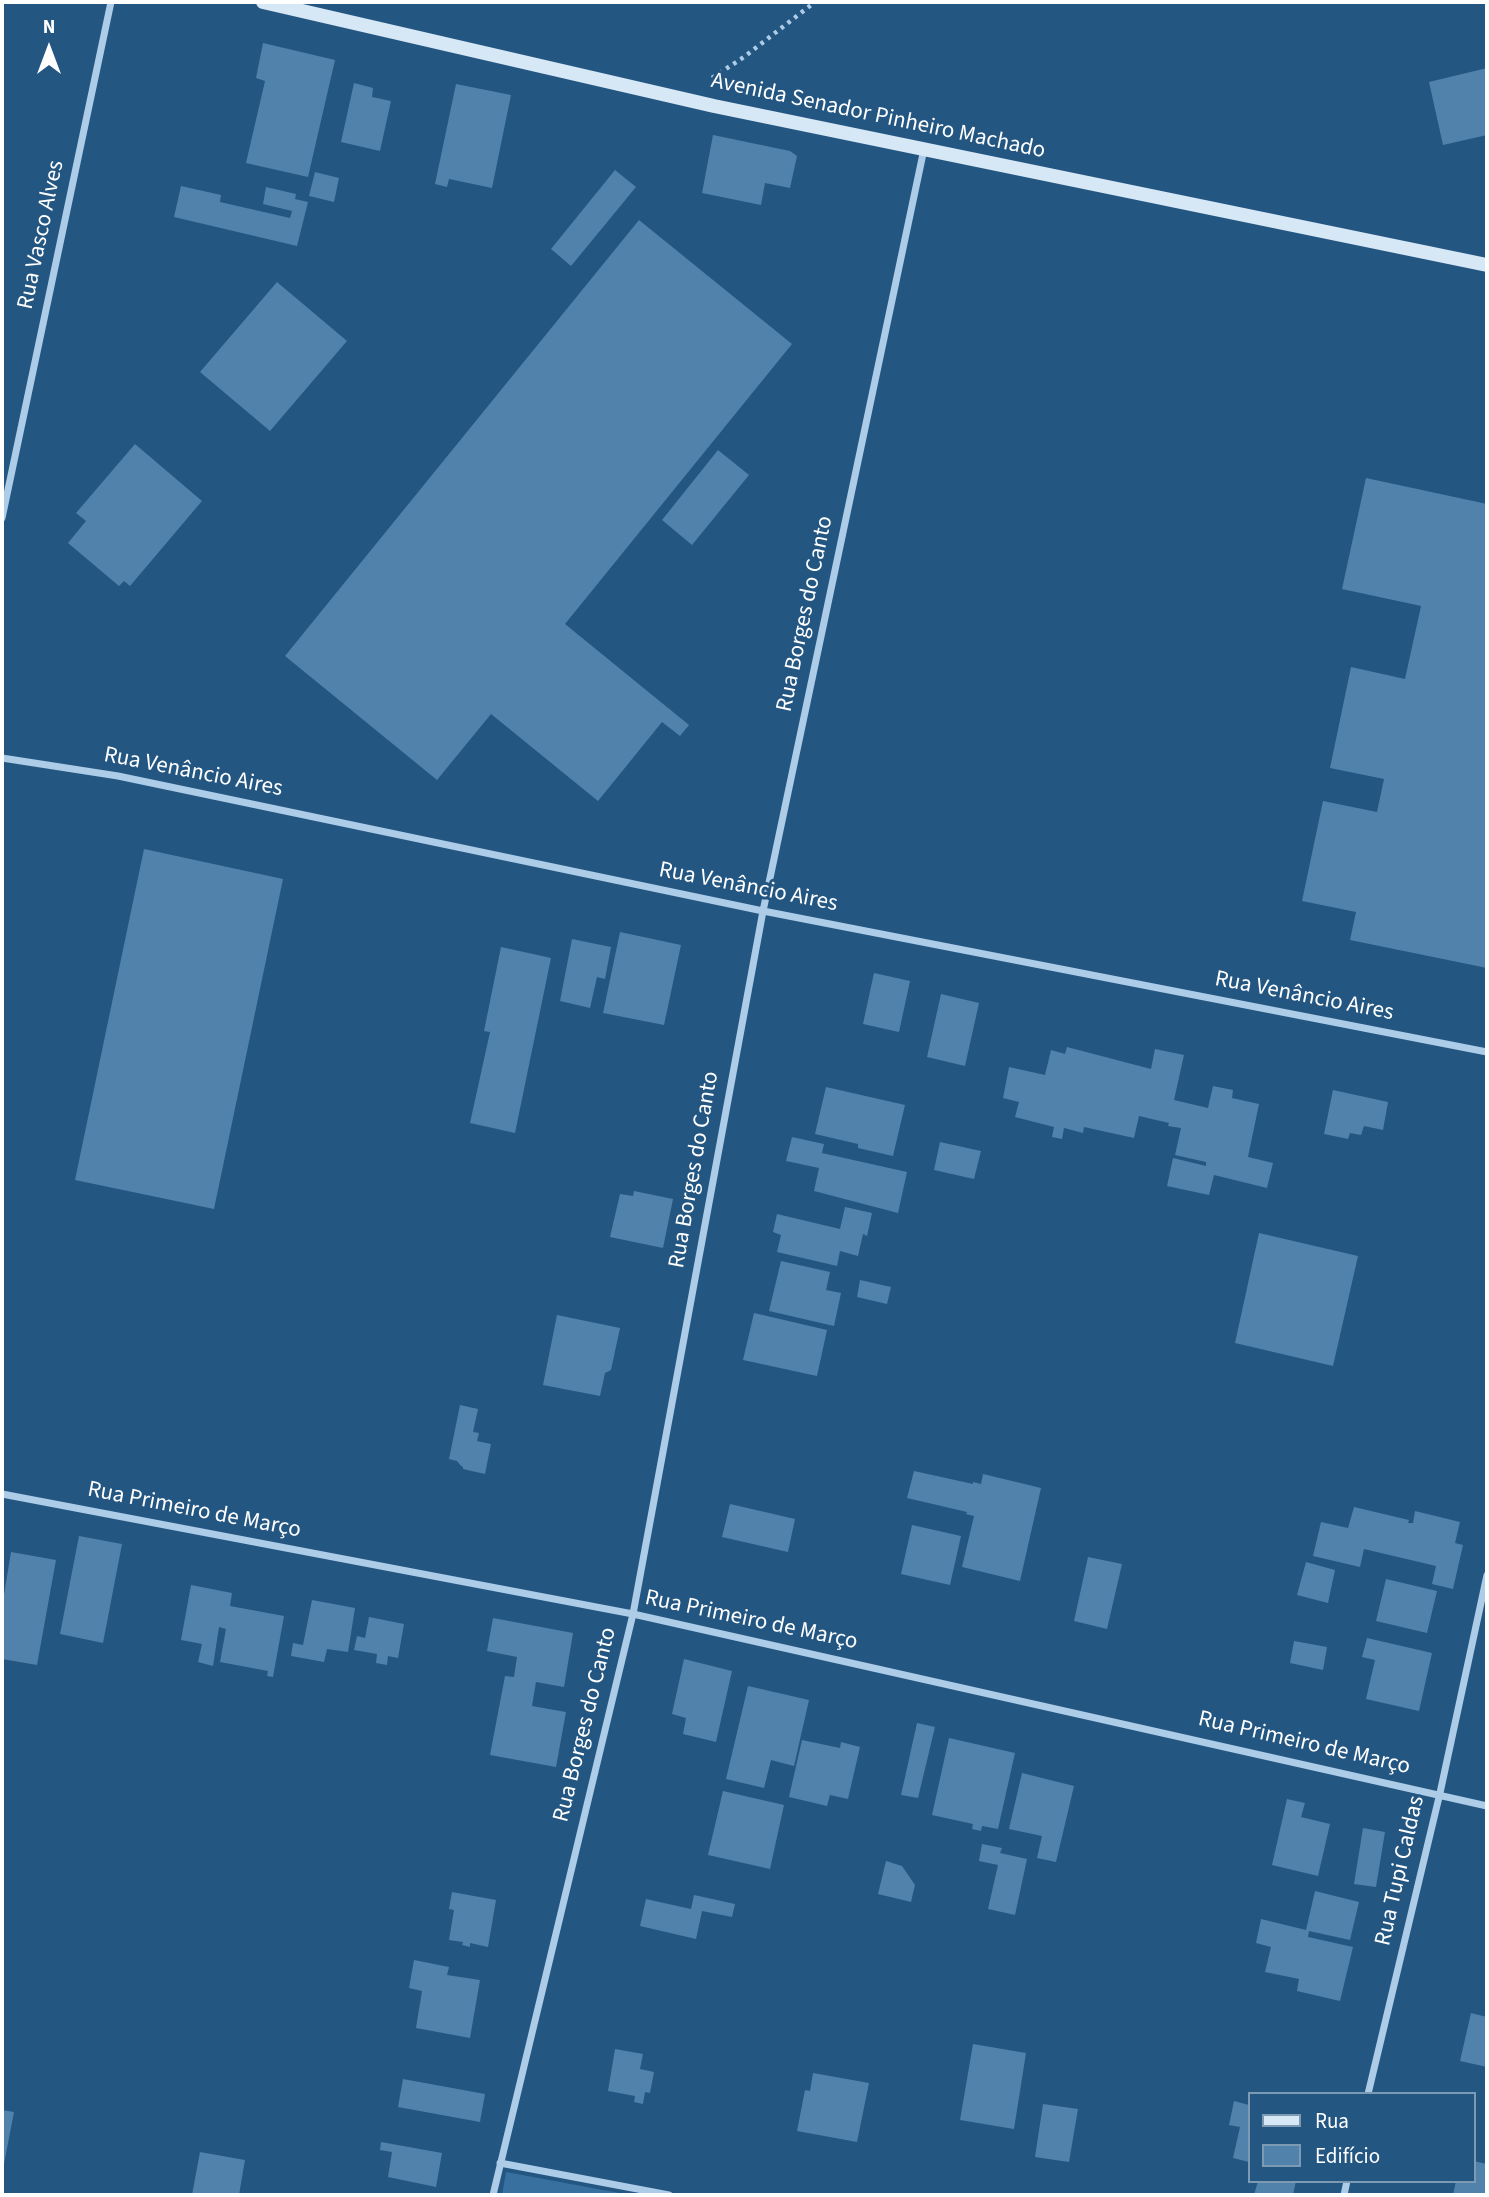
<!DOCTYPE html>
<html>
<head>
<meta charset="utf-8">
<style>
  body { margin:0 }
  #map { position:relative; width:1489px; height:2197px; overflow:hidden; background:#245682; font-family:"Source Sans 3",sans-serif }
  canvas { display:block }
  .frame { position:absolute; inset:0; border:4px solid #fff; pointer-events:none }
  .legend { position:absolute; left:1248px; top:2092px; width:228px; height:91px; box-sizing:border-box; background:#245682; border:2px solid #7c9ab4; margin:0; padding:9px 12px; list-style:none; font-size:21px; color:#fff }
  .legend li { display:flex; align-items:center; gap:14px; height:35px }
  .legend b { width:35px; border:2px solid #7c9ab4 }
  .north { position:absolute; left:14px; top:14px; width:70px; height:70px; -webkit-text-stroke:5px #245682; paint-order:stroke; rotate:0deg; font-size:19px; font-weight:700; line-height:28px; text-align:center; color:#fff }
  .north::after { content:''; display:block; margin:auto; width:24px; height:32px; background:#fff; clip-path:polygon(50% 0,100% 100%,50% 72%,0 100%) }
</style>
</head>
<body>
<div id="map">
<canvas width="1489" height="2197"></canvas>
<div class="frame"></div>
<ul class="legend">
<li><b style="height:9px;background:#d6e7f6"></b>Rua</li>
<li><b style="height:19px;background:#5082ac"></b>Edifício</li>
</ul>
<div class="north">N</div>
</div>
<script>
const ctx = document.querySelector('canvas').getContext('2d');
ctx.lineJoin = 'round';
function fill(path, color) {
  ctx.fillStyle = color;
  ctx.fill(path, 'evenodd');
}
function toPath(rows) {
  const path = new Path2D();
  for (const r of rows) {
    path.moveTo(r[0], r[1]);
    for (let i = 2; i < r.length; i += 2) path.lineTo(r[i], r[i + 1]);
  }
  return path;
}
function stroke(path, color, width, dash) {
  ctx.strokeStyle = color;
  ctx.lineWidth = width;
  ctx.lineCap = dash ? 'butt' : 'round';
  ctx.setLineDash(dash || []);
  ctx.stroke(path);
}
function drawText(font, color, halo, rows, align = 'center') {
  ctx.font = font + ' "Source Sans 3",sans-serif';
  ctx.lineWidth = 6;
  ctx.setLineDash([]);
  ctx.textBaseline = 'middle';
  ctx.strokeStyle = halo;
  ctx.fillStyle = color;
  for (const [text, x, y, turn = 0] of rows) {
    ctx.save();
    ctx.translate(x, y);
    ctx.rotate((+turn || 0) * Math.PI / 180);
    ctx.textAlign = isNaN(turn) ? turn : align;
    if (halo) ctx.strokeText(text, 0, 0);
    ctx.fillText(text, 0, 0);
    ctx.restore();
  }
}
fill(toPath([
  [506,2172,630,2195,502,2195]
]), '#3870a0');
fill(toPath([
  [263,43,335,60,308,177,246,163,265,81,256,78],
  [1487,68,1487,135,1443,145,1429,82],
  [354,83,373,88,372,97,391,101,380,151,341,142],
  [456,84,511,95,492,188,449,179,447,187,435,184],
  [713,135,790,151,797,156,790,188,765,183,761,205,702,193],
  [615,170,636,187,571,266,551,249],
  [315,172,339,178,334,202,309,196],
  [181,186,221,195,220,202,290,218,292,211,263,204,266,187,296,194,295,199,308,202,297,246,174,217],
  [639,220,792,344,565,624,689,725,680,736,662,722,598,801,491,714,437,780,285,656],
  [277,282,347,341,270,431,200,372],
  [135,444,202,501,130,586,124,581,119,586,68,543,86,521,76,513],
  [718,450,749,475,692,545,662,520],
  [1366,478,1487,504,1487,968,1350,940,1356,912,1302,901,1323,801,1377,812,1384,779,1330,768,1351,667,1405,679,1421,606,1342,589],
  [144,849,283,879,214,1209,75,1180],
  [620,932,681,945,664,1025,603,1013],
  [572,939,611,947,605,979,597,977,590,1008,560,1001],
  [501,947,551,958,515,1133,470,1123,490,1032,484,1031],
  [874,973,910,981,899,1032,863,1024],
  [941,994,979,1003,965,1066,927,1057],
  [1067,1047,1151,1069,1155,1049,1184,1055,1174,1100,1208,1108,1213,1086,1233,1090,1232,1098,1259,1104,1248,1157,1273,1163,1267,1188,1214,1175,1209,1195,1167,1186,1173,1158,1206,1166,1206,1162,1175,1155,1181,1128,1168,1126,1169,1123,1139,1116,1134,1138,1084,1127,1083,1133,1064,1128,1062,1139,1052,1137,1054,1127,1015,1117,1019,1102,1003,1098,1009,1067,1045,1075,1051,1050,1065,1054],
  [826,1087,905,1105,893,1156,858,1148,858,1144,815,1134],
  [1333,1090,1388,1102,1383,1130,1364,1126,1361,1135,1350,1133,1348,1139,1324,1134],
  [792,1137,824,1144,822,1153,907,1172,898,1213,814,1191,819,1168,786,1161],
  [940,1142,981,1151,974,1179,934,1170],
  [634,1191,673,1199,663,1248,610,1237,620,1194,633,1196],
  [845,1207,872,1213,867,1236,863,1234,858,1256,840,1251,837,1266,777,1252,781,1235,773,1232,777,1214,840,1229],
  [1259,1233,1358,1256,1333,1366,1235,1343],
  [781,1261,830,1272,826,1290,841,1293,834,1326,769,1311],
  [860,1280,891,1287,887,1304,857,1297],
  [754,1313,827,1330,817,1376,743,1360],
  [557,1315,620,1328,611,1370,605,1373,600,1396,543,1385],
  [460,1405,478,1409,473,1432,479,1433,477,1441,491,1444,485,1474,463,1469,463,1467,461,1466,457,1461,449,1459],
  [914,1471,973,1484,973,1482,981,1484,983,1474,1041,1488,1020,1581,962,1567,974,1516,966,1514,967,1512,907,1498],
  [730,1504,795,1519,788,1552,722,1537],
  [1354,1507,1409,1520,1408,1523,1413,1523,1415,1511,1460,1522,1455,1543,1463,1545,1453,1589,1432,1584,1436,1566,1364,1549,1360,1567,1313,1556,1321,1522,1348,1528],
  [912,1525,961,1536,950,1585,901,1574],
  [79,1536,122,1544,103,1643,60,1634],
  [11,1552,56,1560,37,1665,2,1659,2,1607],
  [1088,1557,1122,1564,1107,1629,1074,1621],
  [1306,1562,1335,1570,1328,1603,1297,1595],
  [1386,1579,1437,1591,1427,1633,1376,1621],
  [191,1585,232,1593,230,1606,284,1616,273,1677,267,1676,268,1671,220,1662,226,1629,219,1627,213,1666,198,1662,202,1644,181,1640],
  [312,1600,355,1608,348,1652,327,1649,324,1662,291,1656,293,1643,303,1645],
  [369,1617,404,1624,398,1658,388,1656,387,1665,376,1663,377,1654,354,1650,357,1636,365,1638],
  [493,1618,573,1633,564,1687,536,1682,532,1706,566,1712,556,1767,490,1755,505,1676,514,1677,517,1657,487,1651],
  [1367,1638,1432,1653,1419,1711,1366,1699,1375,1660,1362,1657],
  [1294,1641,1327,1647,1323,1670,1290,1663],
  [684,1659,732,1671,716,1742,683,1734,686,1718,672,1714],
  [748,1686,809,1700,794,1766,771,1760,764,1788,726,1779],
  [917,1723,935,1727,918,1798,901,1795],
  [949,1738,1015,1753,998,1829,982,1826,981,1831,972,1829,973,1824,932,1815],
  [802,1740,840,1748,841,1742,860,1747,848,1799,830,1795,827,1806,789,1797],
  [1022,1773,1074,1786,1056,1862,1037,1858,1042,1836,1009,1829],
  [723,1791,784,1805,770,1869,708,1855],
  [1287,1799,1305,1803,1301,1817,1330,1824,1318,1876,1272,1865],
  [1363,1828,1385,1832,1376,1887,1354,1884],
  [982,1844,1002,1848,1000,1853,1027,1859,1015,1915,988,1909,998,1865,979,1861],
  [886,1861,902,1866,915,1885,911,1902,878,1894],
  [1315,1891,1359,1902,1350,1940,1309,1931,1308,1937,1353,1947,1340,2001,1297,1991,1299,1979,1265,1972,1271,1947,1256,1943,1261,1919,1306,1930],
  [452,1892,496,1900,488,1947,470,1943,470,1947,462,1945,463,1942,449,1940,454,1910,449,1909],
  [694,1895,735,1904,732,1917,702,1911,696,1939,640,1926,646,1899,691,1909],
  [414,1960,449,1967,447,1975,480,1980,470,2038,416,2028,422,1991,409,1988],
  [1471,2013,1487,2017,1487,2067,1460,2061],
  [973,2044,1026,2053,1014,2129,960,2120],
  [615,2049,643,2054,640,2069,654,2072,650,2093,645,2092,643,2104,634,2102,635,2096,608,2091],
  [813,2073,869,2083,857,2142,797,2131,805,2090,810,2091],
  [403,2079,485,2094,480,2122,398,2107],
  [1234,2101,1249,2105,1249,2162,1233,2158,1240,2127,1229,2125],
  [1043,2104,1078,2109,1069,2162,1035,2157],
  [2,2110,14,2112,3,2169,2,2169],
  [381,2142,442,2153,436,2187,388,2177,392,2152,380,2150],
  [200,2152,245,2160,239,2195,192,2195],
  [1473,2161,1487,2164,1487,2195,1453,2195,1456,2181,1473,2181],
  [1258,2181,1296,2181,1293,2195,1254,2195]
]), '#5082ac');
stroke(toPath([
  [712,78,744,57,815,2]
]), '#accce7', 4.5, [3.5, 5]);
stroke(toPath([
  [2,518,111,2],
  [2,758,118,776,763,911,1487,1052],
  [2,1494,633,1614,1487,1806],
  [1368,2094,1440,1793,1487,1575],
  [500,2163,669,2195],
  [493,2195,633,1614,763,911,924,149],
  [1344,2195,1347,2181]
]), '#accce7', 7);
stroke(toPath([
  [263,2,714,106,1487,265]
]), '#d6e7f6', 14);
drawText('23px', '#fff', '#245682', [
  ["Avenida Senador Pinheiro Machado",878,117,12],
  ["Rua Vasco Alves",42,235,-78],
  ["Rua Borges do Canto",806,614,-78],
  ["Rua Venâncio Aires",193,773,11],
  ["Rua Venâncio Aires",748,888,11],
  ["Rua Venâncio Aires",1304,997,11],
  ["Rua Borges do Canto",695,1170,-80],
  ["Rua Primeiro de Março",194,1511,11],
  ["Rua Primeiro de Março",751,1621,12],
  ["Rua Borges do Canto",586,1725,-76],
  ["Rua Primeiro de Março",1304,1744,13],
  ["Rua Tupi Caldas",1401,1871,-77]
]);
</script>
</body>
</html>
